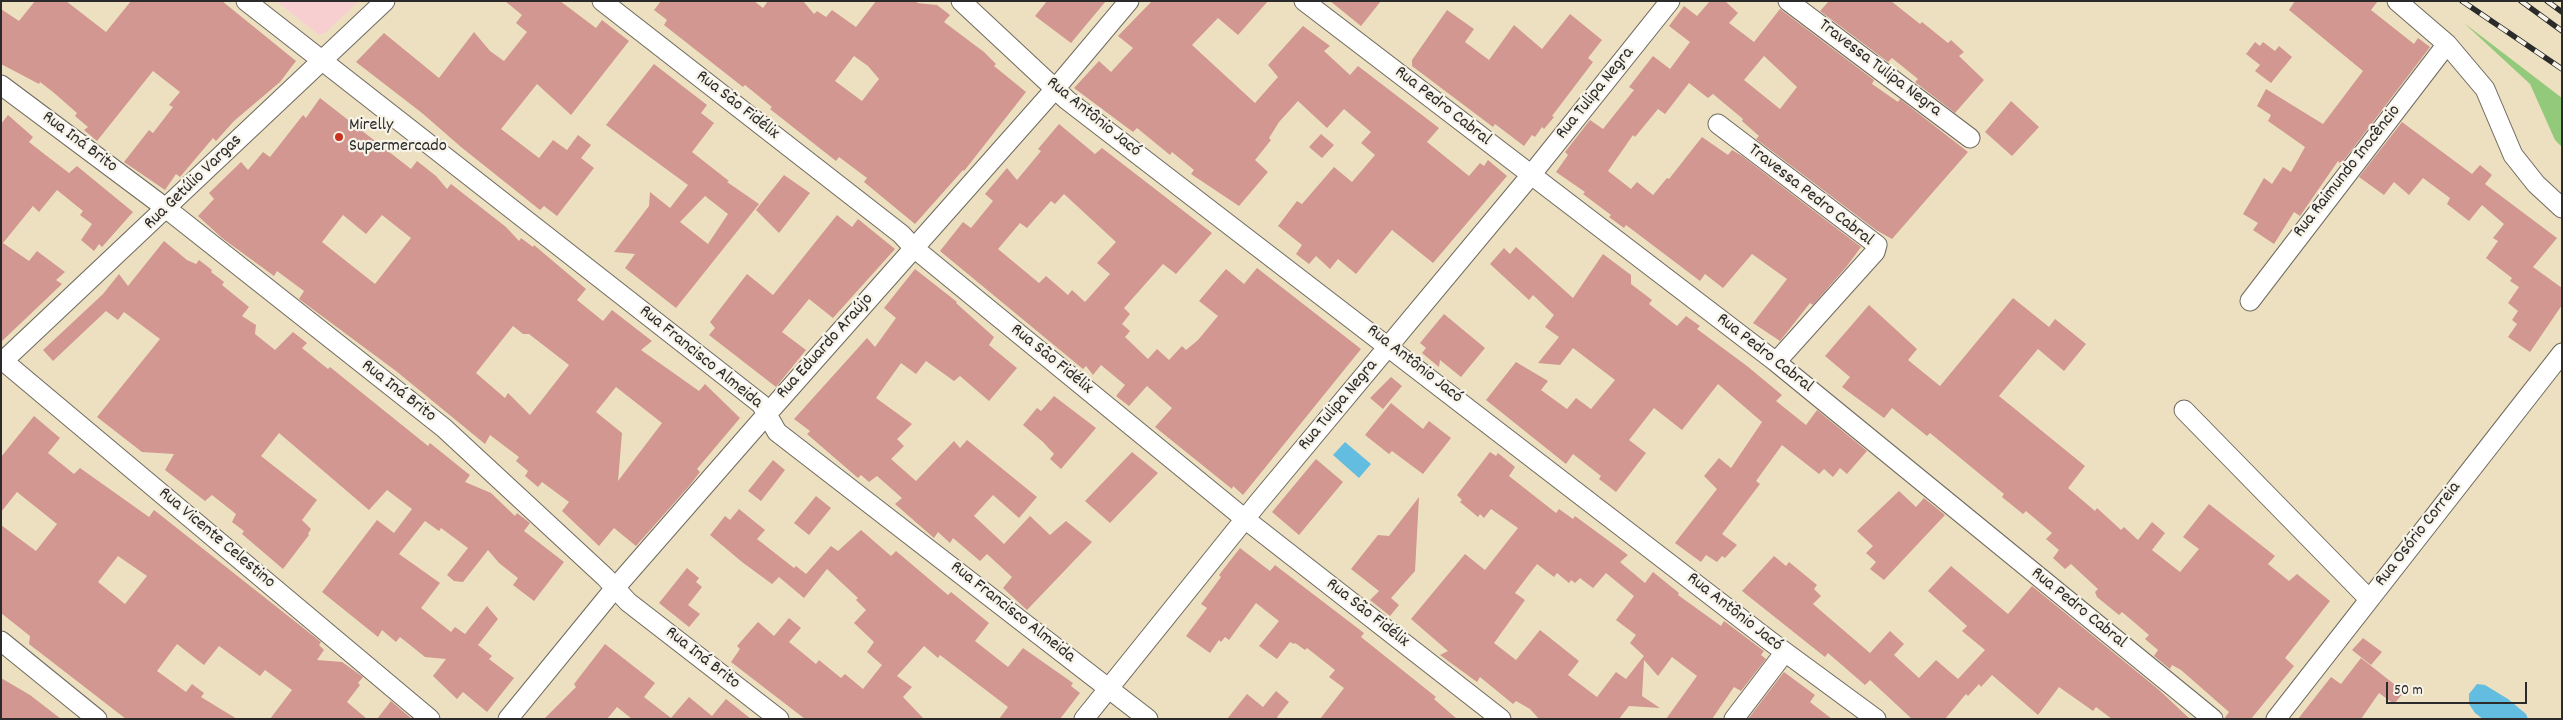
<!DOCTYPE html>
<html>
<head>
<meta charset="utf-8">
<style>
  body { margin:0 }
  #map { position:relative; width:2563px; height:720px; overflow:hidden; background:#ede0c0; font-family:Dekko,sans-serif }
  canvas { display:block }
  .frame { position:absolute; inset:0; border:2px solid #2b2b2b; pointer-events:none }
  .scale { position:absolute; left:2386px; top:682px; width:141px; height:22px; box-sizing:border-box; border:2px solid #2b2b2b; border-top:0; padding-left:6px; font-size:15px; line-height:18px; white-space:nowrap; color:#2b2b2b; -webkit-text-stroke:4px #f7f3e8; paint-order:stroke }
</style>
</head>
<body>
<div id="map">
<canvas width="2563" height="720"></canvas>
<div class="frame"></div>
<div class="scale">50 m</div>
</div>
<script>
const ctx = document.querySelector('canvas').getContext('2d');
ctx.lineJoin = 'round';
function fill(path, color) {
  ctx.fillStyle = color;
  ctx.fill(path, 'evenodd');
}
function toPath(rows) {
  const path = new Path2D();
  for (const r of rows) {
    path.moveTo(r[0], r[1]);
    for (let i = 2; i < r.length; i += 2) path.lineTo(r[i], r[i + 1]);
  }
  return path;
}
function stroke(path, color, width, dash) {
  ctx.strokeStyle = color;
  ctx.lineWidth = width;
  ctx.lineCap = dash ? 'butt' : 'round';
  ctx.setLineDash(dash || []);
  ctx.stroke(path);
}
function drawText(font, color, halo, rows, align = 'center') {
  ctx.font = font + ' Dekko,sans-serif';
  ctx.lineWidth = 4.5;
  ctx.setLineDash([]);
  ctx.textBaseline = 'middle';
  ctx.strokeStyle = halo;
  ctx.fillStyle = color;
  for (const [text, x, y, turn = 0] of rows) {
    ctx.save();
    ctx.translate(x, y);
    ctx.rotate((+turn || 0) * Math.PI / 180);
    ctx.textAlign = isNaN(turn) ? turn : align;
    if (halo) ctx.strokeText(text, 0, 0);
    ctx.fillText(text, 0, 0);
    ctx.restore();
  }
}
fill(toPath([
  [276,1,359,1,325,33,319,35]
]), '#f7cfd1');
fill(toPath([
  [2464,23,2562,98,2562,147,2555,140,2530,84]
]), '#93c97b');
fill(toPath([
  [1345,442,1371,464,1359,478,1333,455],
  [2477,684,2485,685,2508,699,2526,714,2528,719,2483,719,2475,713,2469,704,2469,694]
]), '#63bde0');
fill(toPath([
  [35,1,66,1,106,32,131,1,222,1,296,61,280,82,234,121,216,141,213,138,180,177,176,174,165,190,124,162,149,130,153,133,173,107,169,105,180,92,153,71,97,141,84,130,88,127,75,116,77,113,53,92,40,82,39,84,1,64,1,9,19,21],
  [505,1,560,1,596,28,602,20,629,41,571,115,537,84,501,129,539,158,553,140,567,150,578,135,591,145,581,158,594,168,557,216,544,206,540,210,461,147,422,113,356,62,384,33,439,78,474,32,490,51,504,61,527,32,516,23,522,15],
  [661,1,754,1,763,8,768,1,803,1,814,14,817,11,826,17,832,10,856,27,876,1,918,1,917,3,937,5,950,15,944,22,984,52,996,64,994,66,1026,92,964,171,963,170,915,224,864,182,867,178,839,157,836,161,770,109,772,107,745,85,743,87,664,25,667,20,654,10],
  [854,56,868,66,879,79,862,101,835,81],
  [1047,1,1106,1,1071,43,1035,16],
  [1152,1,1268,1,1238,35,1218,18,1192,45,1255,103,1278,77,1268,65,1303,26,1330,46,1324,51,1350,75,1358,66,1439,128,1427,142,1469,176,1480,163,1484,166,1488,160,1507,176,1433,263,1392,230,1356,274,1338,259,1330,269,1316,256,1309,264,1296,254,1302,245,1278,226,1297,201,1302,204,1334,167,1352,182,1375,155,1361,143,1371,132,1344,109,1327,128,1298,101,1279,122,1269,138,1271,140,1255,160,1268,172,1239,206,1191,174,1194,170,1172,152,1170,155,1137,128,1133,132,1074,88,1099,61,1111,72,1133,48,1118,36],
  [1330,1,1381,1,1361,26],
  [1710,1,1725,1,1738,13,1729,23,1754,42,1780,9,1874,80,1872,84,1898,102,1900,99,1968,152,1892,239,1876,230,1756,139,1759,136,1742,121,1743,119,1713,94,1708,98,1689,83,1665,114,1658,109,1635,137,1633,135,1608,171,1631,189,1637,182,1653,195,1667,178,1669,179,1702,137,1728,155,1732,150,1742,156,1861,247,1847,266,1813,305,1810,303,1780,341,1753,323,1787,279,1752,254,1723,288,1705,274,1700,281,1626,225,1624,228,1609,217,1611,215,1583,194,1585,192,1556,172,1568,155,1565,152,1590,120,1603,129,1634,90,1629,87,1653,56,1670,69,1690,42,1669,26,1684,6,1697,16],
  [1764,56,1797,87,1780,109,1744,80],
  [1829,1,1891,1,1920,24,1922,22,1948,43,1951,40,1964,52,1959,56,1984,80,1955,113,1915,82,1918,79,1892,58,1888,62,1820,11],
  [2295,1,2378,1,2371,10,2414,44,2418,38,2430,47,2341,164,2338,161,2300,216,2294,212,2274,244,2253,230,2258,223,2243,214,2264,178,2272,184,2283,167,2291,172,2305,147,2268,121,2271,115,2257,106,2266,89,2323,124,2363,71,2289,10],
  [1447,10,1474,29,1465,42,1489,60,1514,25,1542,49,1570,14,1602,40,1588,58,1593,62,1552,116,1554,117,1544,129,1542,127,1535,137,1532,135,1524,146,1495,124,1493,127,1412,66,1412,60],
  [2255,42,2260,46,2263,42,2275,51,2279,46,2292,57,2271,83,2255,71,2260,65,2246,54],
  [654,64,707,105,701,113,714,123,692,152,729,181,727,182,759,204,676,308,625,268,635,254,614,252,649,206,650,192,670,208,688,185,606,125],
  [705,196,728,214,708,244,680,222],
  [320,98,411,169,417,161,436,176,447,189,451,184,506,227,519,241,521,238,533,247,534,245,586,289,577,300,603,321,612,310,652,341,641,350,699,391,705,384,740,418,697,469,700,472,690,485,636,546,614,528,599,546,562,511,569,502,542,482,538,487,525,476,528,471,516,461,519,457,490,435,485,444,396,371,299,299,304,291,277,271,274,276,222,238,198,216,214,199,209,193,241,162,248,170,263,152,270,157,303,115,306,118],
  [343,215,366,234,382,215,411,238,375,284,322,242],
  [513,326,523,334,529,334,569,365,530,415,508,393,505,398,476,373],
  [616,387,662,423,618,481,622,433,596,412],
  [2011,101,2039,127,2012,156,1985,132],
  [8,115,33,137,29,142,43,153,69,173,77,166,133,212,102,247,99,244,94,251,81,240,92,224,80,215,83,211,57,190,39,212,33,206,3,243,29,261,37,251,65,272,56,280,62,284,1,342,1,124],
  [2402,122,2472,174,2480,165,2492,175,2485,184,2557,238,2533,267,2562,288,2562,305,2530,352,2508,337,2517,324,2512,320,2518,311,2508,303,2519,287,2510,281,2512,278,2486,258,2498,241,2493,238,2504,224,2482,205,2469,221,2447,204,2450,198,2423,178,2409,195,2394,182,2384,195,2359,177],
  [1059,124,1095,154,1102,148,1212,233,1176,274,1163,264,1124,308,1130,314,1122,324,1130,331,1125,337,1148,359,1157,349,1169,360,1182,346,1186,350,1198,340,1218,316,1199,301,1226,269,1244,284,1257,268,1361,349,1243,495,1233,486,1232,489,1155,427,1172,408,1147,386,1129,406,1116,396,1125,385,1101,365,1093,375,1086,366,1083,369,940,251,963,222,971,228,993,201,985,194,1007,168,1017,180,1041,151,1038,149],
  [1064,194,1116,242,1097,263,1110,274,1085,302,1072,290,1068,295,1046,276,1039,283,998,249,1020,223,1027,228,1051,201,1055,204],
  [1321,134,1334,145,1322,158,1309,147],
  [784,175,810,193,779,233,756,210],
  [837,215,852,227,858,219,895,249,833,318,809,299,782,332,806,350,776,387,709,335,715,328,710,322,747,274,773,295],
  [164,241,187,260,196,264,199,260,212,270,211,272,224,282,222,285,249,307,242,316,256,325,255,334,275,350,293,332,307,343,302,348,328,369,330,367,428,446,430,443,466,472,470,475,465,482,491,493,515,516,517,513,530,523,524,531,564,562,534,601,513,585,518,578,499,563,488,550,463,582,454,581,447,575,468,548,441,528,439,531,425,521,399,554,440,583,421,608,451,632,455,627,465,634,487,606,498,619,478,645,492,656,489,659,514,678,487,712,463,692,457,699,433,676,446,659,425,657,400,637,396,642,382,630,378,637,322,592,377,520,394,533,412,509,387,490,369,510,279,433,261,456,317,500,302,520,311,529,308,534,309,535,283,569,242,534,244,531,232,522,236,514,212,495,205,501,165,470,174,454,142,452,97,417,160,339,124,312,118,320,106,311,53,361,43,350,103,294,119,274,128,286],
  [1516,247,1573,298,1603,254,1631,275,1631,284,1652,300,1649,304,1677,326,1686,316,1700,326,1697,329,1747,366,1782,395,1776,401,1806,425,1817,410,1867,451,1847,474,1840,468,1833,477,1824,469,1819,474,1782,445,1756,481,1760,484,1722,534,1737,545,1725,558,1722,556,1717,562,1706,555,1701,562,1675,543,1717,489,1704,476,1719,458,1731,468,1762,422,1718,384,1682,430,1654,408,1629,440,1646,453,1616,492,1599,479,1601,476,1573,454,1566,464,1486,400,1516,362,1548,381,1541,390,1567,409,1576,398,1591,409,1615,380,1573,348,1560,365,1538,363,1559,337,1545,327,1554,315,1533,295,1529,300,1490,264,1504,248,1510,254],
  [915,269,957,302,956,303,994,337,989,345,1017,368,989,401,960,376,954,381,926,361,916,374,901,363,876,398,912,424,897,439,904,446,891,459,916,481,954,441,960,448,967,440,1037,497,1019,518,993,495,974,516,1004,544,1030,516,1050,535,1066,521,1092,542,1027,610,1003,588,1012,577,987,554,980,561,953,538,950,543,938,532,934,538,895,504,902,498,877,476,869,482,861,475,858,478,807,434,810,431,794,419,867,338,875,347,896,318,884,308],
  [2013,298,2049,327,2055,319,2086,344,2064,371,2038,349,1999,396,2085,466,2068,488,2095,511,2097,508,2121,530,2124,527,2138,540,2152,522,2165,533,2152,550,2180,572,2199,549,2183,537,2209,504,2275,556,2268,564,2289,581,2297,574,2330,601,2285,658,2294,666,2251,719,2224,719,2229,712,2181,670,2172,665,2170,669,2154,656,2158,650,2145,639,2149,635,2122,612,2119,615,2097,597,2095,592,2098,589,2071,564,2065,569,2053,558,2059,550,2046,539,2052,533,2026,511,2023,514,2002,497,2004,494,1930,433,1927,436,1892,408,1884,418,1842,387,1850,377,1825,356,1869,305,1917,349,1908,360,1940,386],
  [1444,314,1485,348,1461,377,1440,360,1439,367,1422,353,1426,348,1420,343],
  [1391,377,1402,386,1383,409,1370,398],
  [1054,396,1096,428,1061,469,1050,459,1054,454,1043,442,1023,425,1037,408,1041,411],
  [1391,403,1423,429,1429,421,1451,438,1423,474,1392,451,1389,454,1365,435],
  [34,416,60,438,48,453,74,474,80,468,149,517,154,510,321,642,319,645,324,650,317,660,342,662,363,677,358,683,360,685,347,702,367,719,270,719,292,690,265,670,260,676,219,646,204,665,177,644,157,671,186,692,192,684,204,693,201,697,237,719,126,719,29,644,30,636,1,613,1,525,36,551,57,524,17,492,1,512,1,457],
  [118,556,147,576,125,604,98,582],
  [1132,452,1158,473,1110,523,1085,501],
  [1490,452,1496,456,1498,453,1515,467,1509,476,1556,513,1559,509,1573,519,1575,516,1628,555,1620,562,1645,583,1653,572,1679,593,1678,595,1721,626,1724,621,1764,651,1761,655,1766,659,1741,691,1734,687,1712,719,1666,719,1697,676,1672,657,1658,676,1644,660,1642,696,1660,708,1629,706,1619,719,1539,719,1530,709,1516,701,1513,704,1480,677,1477,682,1440,655,1448,651,1411,619,1465,554,1485,570,1518,528,1491,509,1484,518,1480,514,1478,517,1460,502,1462,500,1457,495],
  [1537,564,1554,577,1557,573,1569,583,1571,580,1575,583,1580,578,1593,588,1606,573,1634,596,1616,620,1636,635,1630,643,1644,656,1626,679,1616,672,1597,697,1568,675,1579,661,1540,630,1516,660,1494,643,1525,600,1515,593],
  [1316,459,1343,482,1299,535,1272,512],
  [773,460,785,470,761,501,748,491],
  [1899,491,1916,507,1924,498,1945,515,1884,580,1870,569,1876,562,1866,553,1873,546,1857,531],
  [816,496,831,508,809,535,794,523],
  [1419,497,1415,571,1391,598,1399,605,1390,616,1370,600,1379,591,1351,569,1378,535,1389,536],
  [739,509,765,530,757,539,794,568,796,566,806,574,831,546,838,551,861,530,891,556,896,551,948,595,951,592,989,623,975,641,1008,667,1023,648,1073,683,1071,686,1080,693,1060,719,999,719,1008,707,940,655,938,658,924,646,897,676,912,687,903,697,924,719,805,719,731,662,740,649,737,646,758,622,774,636,789,618,801,628,789,642,816,664,819,660,841,678,845,674,863,689,882,665,867,652,874,642,854,623,866,610,856,600,858,598,827,569,804,598,779,577,772,584,742,562,710,535,725,516,730,520],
  [1240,548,1270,571,1275,565,1364,633,1361,637,1436,697,1434,699,1457,719,1320,719,1344,688,1329,677,1335,670,1307,648,1305,650,1295,643,1294,644,1290,642,1277,659,1259,646,1279,621,1256,603,1229,640,1225,637,1221,642,1219,640,1210,653,1186,636,1207,608,1201,604,1221,577,1219,575],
  [1774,556,1786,566,1789,562,1817,585,1814,589,1821,596,1813,604,1870,653,1890,631,1904,644,1894,655,1919,678,1936,660,1958,679,1985,650,1962,631,1967,626,1928,591,1951,566,2008,614,2032,586,2158,689,2190,719,2112,719,2096,707,2093,711,2059,687,2038,715,1992,675,1981,687,1979,684,1968,696,1966,694,1945,719,1912,719,1870,680,1865,685,1828,653,1825,657,1742,591],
  [687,568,699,578,696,582,702,587,688,605,700,614,689,627,659,603],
  [2363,638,2382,652,2371,665,2352,650],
  [605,644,655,683,644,697,671,718,689,697,712,716,726,699,751,719,632,719,617,707,607,719,544,719,576,687,574,684],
  [2361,658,2404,692,2394,704,2379,693,2361,719,2298,719,2331,677,2341,684],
  [1784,672,1815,695,1810,702,1832,719,1748,719],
  [1,678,30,695,61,719,1,719],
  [1276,691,1289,702,1277,717,1278,719,1227,719,1247,694,1263,707],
  [391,701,412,719,377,719]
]), '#d19790');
const minor = toPath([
  [246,1,761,404,777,432,1148,719],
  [602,1,901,234,914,248,1245,519,1501,719],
  [961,1,1067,100,1770,641,1876,719],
  [1304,1,1776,362,2213,719],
  [1788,1,1970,138],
  [2397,1,2447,44,2485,89,2513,155,2536,184,2562,208],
  [1,85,167,209,444,428,605,577,628,602,779,719],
  [1718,124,1877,245,1875,252,1776,362],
  [2250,301,2447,44],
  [1,359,430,719],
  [1,363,385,1],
  [2184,410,2369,599],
  [1,641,97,719],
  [508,719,615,588,767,414,1055,89,1129,1],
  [1084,719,1257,504,1531,175,1670,1],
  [1734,719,1785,652],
  [2276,719,2562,353]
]);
stroke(minor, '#6f6a5f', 21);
stroke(minor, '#fff', 19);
const rail = toPath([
  [2462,1,2562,69],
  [2521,1,2562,31],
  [2547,1,2562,12]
]);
stroke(rail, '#2b2b2b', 5.5);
stroke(rail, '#f7f3e8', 4, [11]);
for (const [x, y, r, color] of [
  [339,137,5,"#c8321e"]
]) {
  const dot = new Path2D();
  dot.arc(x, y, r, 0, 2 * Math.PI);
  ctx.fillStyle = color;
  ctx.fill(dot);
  stroke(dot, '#f7f3e8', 2);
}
drawText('18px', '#2b2b2b', '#f7f3e8', [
  ["Travessa Tulipa Negra",1879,69,37],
  ["Rua Tulipa Negra",1596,94,-51],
  ["Rua São Fidélix",737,106,38],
  ["Rua Pedro Cabral",1442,107,38],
  ["Rua Antônio Jacó",1093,118,39],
  ["Rua Iná Brito",79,143,37],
  ["Rua Raimundo Inocêncio",2348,172,-52],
  ["Rua Getúlio Vargas",194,183,-44],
  ["Travessa Pedro Cabral",1810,196,38],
  ["Rua Eduardo Araújo",826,347,-48],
  ["Rua Pedro Cabral",1764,354,38],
  ["Rua Francisco Almeida",700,358,39],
  ["Rua São Fidélix",1051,360,39],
  ["Rua Antônio Jacó",1414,365,38],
  ["Rua Iná Brito",398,392,38],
  ["Rua Tulipa Negra",1339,406,-50],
  ["Rua Osório Correia",2419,535,-52],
  ["Rua Vicente Celestino",216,539,40],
  ["Rua Pedro Cabral",2078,609,39],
  ["Rua Francisco Almeida",1012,613,38],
  ["Rua Antônio Jacó",1734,613,38],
  ["Rua São Fidélix",1367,614,38],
  ["Rua Iná Brito",702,659,38]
]);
drawText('18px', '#2b2b2b', '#f7f3e8', [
  ["Mirelly",349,127],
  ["Supermercado",349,148]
], 'left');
</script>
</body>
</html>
